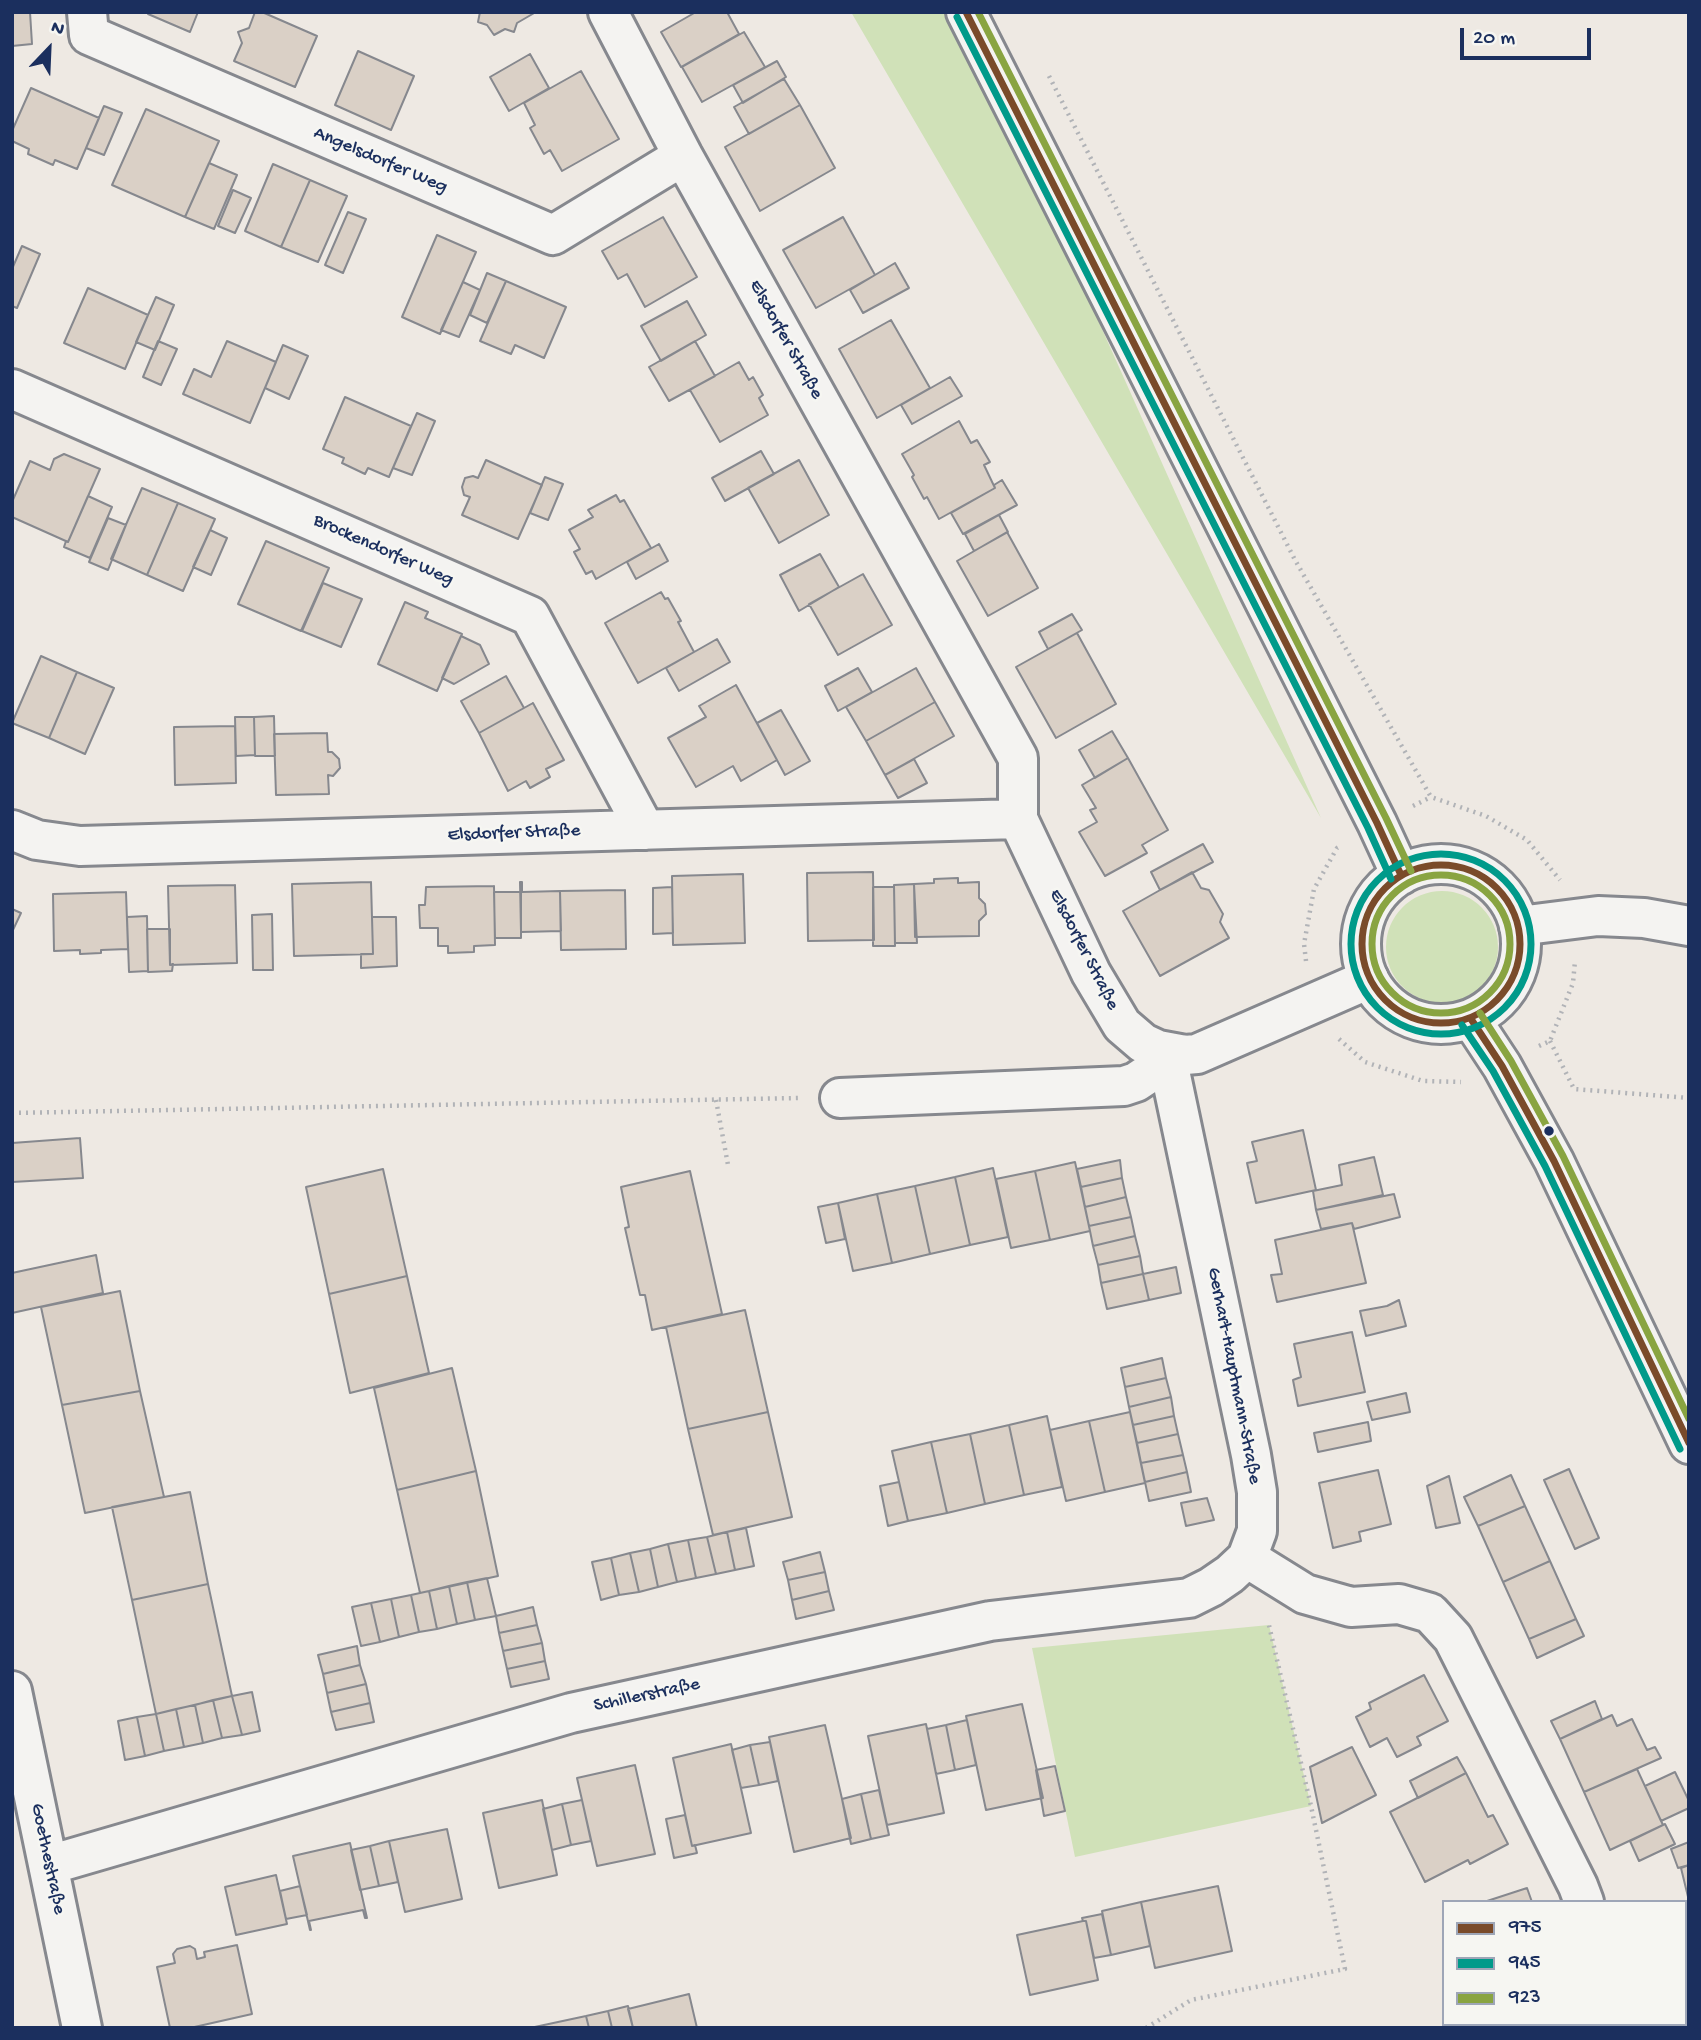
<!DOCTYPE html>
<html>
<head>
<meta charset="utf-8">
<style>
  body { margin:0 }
  #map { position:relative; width:1701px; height:2040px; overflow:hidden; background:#eee9e3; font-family:"Gochi Hand",sans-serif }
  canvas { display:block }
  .frame { position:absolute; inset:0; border:14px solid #1b2f5e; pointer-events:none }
  .legend { position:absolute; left:1442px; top:1900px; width:245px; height:126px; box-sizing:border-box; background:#f6f6f2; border:2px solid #9ea6b7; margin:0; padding:9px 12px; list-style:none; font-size:21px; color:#1b2f5e }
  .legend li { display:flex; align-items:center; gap:14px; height:35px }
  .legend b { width:35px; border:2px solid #9ea6b7 }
  .north { position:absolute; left:14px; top:14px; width:70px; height:70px; -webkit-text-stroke:5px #f6f6f2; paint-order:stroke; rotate:23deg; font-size:19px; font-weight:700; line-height:28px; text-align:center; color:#1b2f5e }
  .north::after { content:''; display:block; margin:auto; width:24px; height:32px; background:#1b2f5e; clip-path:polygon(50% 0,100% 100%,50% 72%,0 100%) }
  .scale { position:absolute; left:1460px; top:28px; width:131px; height:32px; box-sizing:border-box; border:4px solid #1b2f5e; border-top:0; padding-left:9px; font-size:21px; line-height:24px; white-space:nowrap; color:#1b2f5e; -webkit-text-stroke:5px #f6f6f2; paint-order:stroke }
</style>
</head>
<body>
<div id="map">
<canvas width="1701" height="2040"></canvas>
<div class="frame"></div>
<ul class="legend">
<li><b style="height:9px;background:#7a4b2a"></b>975</li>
<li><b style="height:9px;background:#009a8a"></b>945</li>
<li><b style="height:9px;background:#89a441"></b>923</li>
</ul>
<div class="north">N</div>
<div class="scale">20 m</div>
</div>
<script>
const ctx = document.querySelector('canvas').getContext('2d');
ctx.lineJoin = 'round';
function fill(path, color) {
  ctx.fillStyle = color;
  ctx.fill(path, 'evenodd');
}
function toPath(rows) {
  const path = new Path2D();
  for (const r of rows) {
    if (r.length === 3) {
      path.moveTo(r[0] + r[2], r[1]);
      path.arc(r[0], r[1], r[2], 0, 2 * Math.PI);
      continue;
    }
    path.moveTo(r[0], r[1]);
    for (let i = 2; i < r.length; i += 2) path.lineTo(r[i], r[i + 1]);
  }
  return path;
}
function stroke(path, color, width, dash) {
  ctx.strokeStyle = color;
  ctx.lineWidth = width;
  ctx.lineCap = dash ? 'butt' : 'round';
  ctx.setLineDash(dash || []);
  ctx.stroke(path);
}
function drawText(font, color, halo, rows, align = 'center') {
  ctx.font = font + ' "Gochi Hand",sans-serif';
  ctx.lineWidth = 5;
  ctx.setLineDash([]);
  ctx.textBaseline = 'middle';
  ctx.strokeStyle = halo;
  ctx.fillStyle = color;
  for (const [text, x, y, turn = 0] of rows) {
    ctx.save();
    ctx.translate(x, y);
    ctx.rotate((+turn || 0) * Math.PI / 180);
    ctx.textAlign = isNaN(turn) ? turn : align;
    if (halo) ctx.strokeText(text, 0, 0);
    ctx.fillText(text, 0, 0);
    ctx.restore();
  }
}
fill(toPath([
  [851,12,960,12,1321,818],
  [1442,947,56],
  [1269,1625,1311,1806,1075,1857,1032,1648]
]), '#d0e1b8');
const building = toPath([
  [12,12,30,12,32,44,12,46,12,12],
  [149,12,198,12,190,32,148,14,149,12],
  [255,12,262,12,317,36,295,87,234,61,242,43,238,32,249,28,255,12],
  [480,12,536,12,517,23,514,32,505,29,494,35,487,25,478,22,480,12],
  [696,12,727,12,739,34,681,67,661,32,696,12],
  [744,32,765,67,702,102,682,67,744,32],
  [358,51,414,76,391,130,335,105,358,51],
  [530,54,549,88,509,111,490,77,530,54],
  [777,61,786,77,743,103,733,85,777,61],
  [581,71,619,139,562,171,550,150,544,154,530,128,535,125,524,103,581,71],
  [784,79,800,105,749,134,734,107,784,79],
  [31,88,99,118,77,169,55,160,53,165,28,154,29,149,12,141,12,131,31,88],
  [800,105,835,168,760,211,725,147,800,105],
  [104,106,122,113,104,155,86,148,104,106],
  [146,109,219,141,185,217,112,185,146,109],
  [209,163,237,175,214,229,185,217,209,163],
  [273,164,310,180,281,247,245,231,273,164],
  [310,180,347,196,318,262,281,247,310,180],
  [233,190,251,198,235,233,218,226,233,190],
  [348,212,366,219,343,273,325,265,348,212],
  [663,217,697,277,645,307,627,274,618,279,602,251,663,217],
  [843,217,875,275,816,308,783,250,843,217],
  [437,235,476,252,440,334,402,317,437,235],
  [22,246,40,254,17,308,12,306,12,269,22,246],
  [895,263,909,288,863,313,850,290,895,263],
  [487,273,506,281,487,323,470,315,487,273],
  [506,281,566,307,544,358,515,345,511,354,480,341,506,281],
  [463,282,480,290,459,337,441,330,463,282],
  [88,288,148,315,125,369,64,343,88,288],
  [156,297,174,305,155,350,136,342,156,297],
  [687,301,706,335,661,361,641,326,687,301],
  [891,320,930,388,877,418,839,349,891,320],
  [158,341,177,349,161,385,143,377,158,341],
  [227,341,276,362,250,423,183,394,194,369,211,377,227,341],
  [695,341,715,376,669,401,649,367,695,341],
  [283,345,308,356,289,399,265,388,283,345],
  [739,362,749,380,753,377,763,395,759,398,768,415,720,442,690,390,739,362],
  [950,377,962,396,912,424,901,405,950,377],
  [345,397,411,426,389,477,368,468,365,474,342,463,344,458,323,449,345,397],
  [417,413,435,421,412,475,393,468,417,413],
  [959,421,971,443,977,440,990,462,984,465,995,488,939,519,927,497,924,499,912,477,914,475,902,454,959,421],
  [761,451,774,474,725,501,712,478,761,451],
  [64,454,100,469,68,542,12,517,12,502,30,461,50,470,54,459,64,454],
  [486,460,542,485,518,539,462,515,470,497,464,495,462,487,465,478,473,476,478,478,486,460],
  [799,460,829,515,779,543,748,488,799,460],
  [545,477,563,484,548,520,530,513,545,477],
  [1002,480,1017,505,963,534,951,513,995,488,994,485,1002,480],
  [142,488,178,503,147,575,111,559,142,488],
  [616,495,620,502,624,500,651,548,596,579,592,571,586,574,574,552,580,549,569,530,593,517,588,510,616,495],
  [88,496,112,507,90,558,64,547,66,541,68,542,88,496],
  [178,503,215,519,183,591,147,575,178,503],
  [999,515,1008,532,974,551,965,534,999,515],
  [108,518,126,525,108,570,89,562,108,518],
  [210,530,227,538,211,575,193,567,210,530],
  [1007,532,1038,588,988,616,957,561,1007,532],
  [266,541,329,568,301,631,238,604,266,541],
  [659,544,668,561,636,579,627,562,659,544],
  [820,554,839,587,799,611,780,575,820,554],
  [863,574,892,625,838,655,809,604,863,574],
  [323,583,362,599,341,647,302,631,323,583],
  [661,592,665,599,668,598,681,621,678,622,694,652,638,683,605,623,661,592],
  [405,602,428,612,425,618,462,634,437,691,378,664,405,602],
  [1072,614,1082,630,1048,649,1039,632,1072,614],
  [1077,633,1116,704,1056,738,1016,667,1077,633],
  [461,636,480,645,489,664,454,684,442,678,461,636],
  [717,639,730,662,679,691,666,668,717,639],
  [41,656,77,672,49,738,12,723,41,656],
  [858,668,872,692,838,711,825,686,858,668],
  [916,668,935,702,866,741,846,707,916,668],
  [77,672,114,688,85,754,49,738,77,672],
  [506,676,524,708,479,733,461,701,506,676],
  [736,685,777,760,741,781,733,766,696,787,668,738,706,717,699,706,736,685],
  [935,702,954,736,885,775,866,741,935,702],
  [533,703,564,760,546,769,550,777,530,788,526,781,508,791,479,733,533,703],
  [781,710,810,761,785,775,757,723,781,710],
  [274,716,275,756,255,756,254,717,274,716],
  [235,717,254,717,255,755,236,756,235,717],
  [235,726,236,783,175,785,174,727,235,726],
  [1112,731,1128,758,1095,778,1079,750,1112,731],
  [327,733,328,752,332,752,339,759,340,768,333,776,328,775,329,794,276,795,274,734,327,733],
  [1128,758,1168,830,1142,845,1147,853,1105,876,1079,832,1097,822,1090,810,1096,808,1082,785,1128,758],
  [914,759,927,783,898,798,885,775,914,759],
  [1203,844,1213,862,1160,890,1151,872,1203,844],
  [873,872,874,940,808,941,807,873,873,872],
  [1192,872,1201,888,1209,890,1223,914,1220,922,1229,938,1160,976,1123,911,1192,872],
  [743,874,745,943,673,945,672,876,743,874],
  [958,878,958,883,979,882,979,898,985,904,986,914,979,921,979,936,915,937,914,884,934,883,934,879,958,878],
  [371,882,373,954,294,956,292,884,371,882],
  [520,882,522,882,522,892,560,891,561,931,521,932,520,882],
  [914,884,917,943,895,943,894,885,914,884],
  [235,885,237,963,170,965,168,886,235,885],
  [494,886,495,945,474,946,474,952,448,953,448,946,438,946,438,928,420,928,419,905,425,905,426,887,494,886],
  [672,887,673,933,653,934,653,888,672,887],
  [873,887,894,887,895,946,873,946,873,887],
  [625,890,626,949,561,950,560,891,625,890],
  [126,892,128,949,101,950,101,953,80,954,80,950,54,951,53,894,126,892],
  [494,892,521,892,521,938,495,938,494,892],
  [12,909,21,913,12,932,12,909],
  [272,914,273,970,253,970,252,915,272,914],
  [147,916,148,971,129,972,127,917,147,916],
  [372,917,396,917,397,966,361,968,361,954,373,954,372,917],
  [147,929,170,929,170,965,173,964,172,971,148,972,147,929],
  [1303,1130,1316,1190,1256,1203,1247,1163,1257,1161,1252,1142,1303,1130],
  [80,1138,83,1178,12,1182,12,1143,80,1138],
  [1374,1157,1383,1195,1316,1210,1313,1191,1342,1185,1339,1165,1374,1157],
  [1120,1160,1122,1178,1081,1187,1077,1169,1120,1160],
  [1075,1162,1090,1231,1050,1240,1035,1171,1075,1162],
  [993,1168,1008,1237,970,1245,955,1177,993,1168],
  [383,1169,407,1276,329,1294,306,1187,383,1169],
  [690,1171,722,1314,652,1330,645,1295,640,1295,625,1228,629,1227,621,1187,690,1171],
  [1035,1171,1050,1240,1011,1248,996,1179,1035,1171],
  [955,1177,970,1245,930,1254,915,1186,955,1177],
  [1122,1178,1126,1197,1085,1207,1081,1187,1122,1178],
  [915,1186,930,1254,892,1263,877,1194,915,1186],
  [877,1194,892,1263,853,1271,838,1203,877,1194],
  [1394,1194,1400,1217,1354,1229,1352,1223,1321,1229,1316,1210,1394,1194],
  [1126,1197,1131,1217,1089,1226,1085,1207,1126,1197],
  [838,1203,845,1239,826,1243,818,1207,838,1203],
  [1131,1217,1135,1236,1093,1246,1089,1226,1131,1217],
  [1352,1223,1366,1283,1277,1302,1271,1275,1282,1274,1275,1240,1352,1223],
  [1135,1236,1140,1256,1098,1265,1093,1246,1135,1236],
  [96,1255,103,1293,12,1313,12,1273,96,1255],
  [1140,1256,1143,1274,1101,1283,1098,1265,1140,1256],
  [1176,1267,1181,1293,1149,1300,1143,1274,1176,1267],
  [1143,1274,1149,1300,1107,1309,1101,1283,1143,1274],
  [407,1276,429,1373,350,1393,329,1294,407,1276],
  [120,1291,140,1391,62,1405,41,1307,120,1291],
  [1399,1300,1406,1326,1366,1336,1360,1311,1387,1306,1399,1300],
  [745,1310,768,1412,688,1429,666,1327,745,1310],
  [1352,1332,1365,1392,1298,1406,1293,1380,1301,1377,1294,1344,1352,1332],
  [1162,1358,1166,1378,1125,1387,1121,1368,1162,1358],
  [452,1368,476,1471,397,1490,374,1388,452,1368],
  [1166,1378,1171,1397,1129,1407,1125,1387,1166,1378],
  [140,1391,164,1497,85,1513,62,1405,140,1391],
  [1406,1393,1410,1412,1372,1420,1367,1402,1406,1393],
  [1171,1397,1174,1416,1133,1425,1129,1407,1171,1397],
  [768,1412,792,1517,713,1535,688,1429,768,1412],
  [1130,1412,1145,1483,1105,1492,1089,1421,1130,1412],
  [1047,1416,1062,1487,1024,1495,1009,1425,1047,1416],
  [1174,1416,1178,1434,1137,1443,1133,1425,1174,1416],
  [1089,1421,1105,1492,1066,1501,1050,1430,1089,1421],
  [1368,1422,1371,1441,1318,1452,1314,1433,1368,1422],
  [1009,1425,1024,1495,985,1504,970,1434,1009,1425],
  [970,1434,985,1504,947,1513,931,1442,970,1434],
  [1178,1434,1183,1455,1141,1463,1137,1443,1178,1434],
  [931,1442,947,1513,908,1521,892,1451,931,1442],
  [1183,1455,1187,1472,1145,1482,1141,1463,1183,1455],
  [1569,1469,1599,1538,1575,1549,1544,1480,1569,1469],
  [1378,1470,1391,1524,1359,1532,1361,1541,1333,1548,1319,1483,1378,1470],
  [476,1471,498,1576,420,1593,397,1490,476,1471],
  [1187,1472,1191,1492,1149,1501,1145,1482,1187,1472],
  [1511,1475,1525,1506,1478,1526,1464,1497,1511,1475],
  [1449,1476,1460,1523,1436,1528,1427,1486,1449,1476],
  [899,1482,908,1521,888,1526,880,1486,899,1482],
  [190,1492,208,1584,132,1600,112,1507,190,1492],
  [1207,1498,1214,1520,1186,1526,1181,1503,1207,1498],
  [1525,1506,1550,1561,1503,1582,1478,1526,1525,1506],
  [746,1528,754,1566,735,1570,727,1532,746,1528],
  [727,1532,735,1570,716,1574,707,1537,727,1532],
  [707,1537,716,1574,696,1578,688,1540,707,1537],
  [688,1540,696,1578,677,1582,668,1544,688,1540],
  [668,1544,677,1582,658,1587,650,1549,668,1544],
  [650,1549,658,1587,639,1592,630,1553,650,1549],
  [820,1552,825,1572,788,1580,783,1562,820,1552],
  [630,1553,639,1592,619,1595,611,1558,630,1553],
  [611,1558,619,1595,601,1600,592,1562,611,1558],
  [1550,1561,1576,1619,1529,1639,1503,1582,1550,1561],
  [825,1572,829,1591,792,1600,788,1580,825,1572],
  [487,1578,496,1616,475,1620,467,1582,487,1578],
  [467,1582,475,1620,457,1624,449,1586,467,1582],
  [208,1584,232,1696,156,1714,132,1600,208,1584],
  [449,1586,457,1624,437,1629,429,1591,449,1586],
  [429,1591,437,1629,419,1632,411,1595,429,1591],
  [829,1591,834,1610,796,1619,792,1600,829,1591],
  [411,1595,419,1632,399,1637,391,1599,411,1595],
  [391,1599,399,1637,380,1642,371,1603,391,1599],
  [371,1603,380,1642,361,1646,352,1607,371,1603],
  [533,1607,537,1625,499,1633,496,1616,533,1607],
  [1576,1619,1584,1636,1537,1658,1529,1639,1576,1619],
  [537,1625,542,1643,503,1651,499,1633,537,1625],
  [542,1643,545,1661,507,1669,503,1651,542,1643],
  [357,1646,360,1665,323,1674,318,1655,357,1646],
  [545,1661,549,1679,511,1687,507,1669,545,1661],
  [360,1665,366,1684,327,1693,323,1674,360,1665],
  [1424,1675,1448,1721,1417,1737,1421,1745,1397,1757,1387,1738,1370,1747,1356,1717,1371,1709,1369,1703,1424,1675],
  [366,1684,370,1703,331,1712,327,1693,366,1684],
  [252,1692,260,1731,242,1735,232,1696,252,1692],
  [232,1696,242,1735,222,1738,213,1700,232,1696],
  [213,1700,222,1738,203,1743,195,1705,213,1700],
  [1595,1701,1602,1719,1560,1739,1551,1721,1595,1701],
  [370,1703,374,1722,336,1730,331,1712,370,1703],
  [1022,1704,1043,1798,986,1810,966,1716,1022,1704],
  [195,1705,203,1743,184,1747,176,1709,195,1705],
  [176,1709,184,1747,164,1751,156,1714,176,1709],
  [156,1714,164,1751,145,1756,137,1717,156,1714],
  [1612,1715,1617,1726,1632,1719,1647,1750,1655,1747,1661,1758,1584,1792,1560,1739,1612,1715],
  [137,1717,145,1756,125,1760,118,1721,137,1717],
  [967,1720,976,1765,955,1770,946,1725,967,1720],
  [926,1724,944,1813,887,1825,868,1736,926,1724],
  [825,1725,851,1838,794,1852,769,1737,825,1725],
  [946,1725,955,1770,936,1774,927,1729,946,1725],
  [770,1742,778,1781,759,1785,750,1745,770,1742],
  [731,1744,751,1833,692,1846,673,1758,731,1744],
  [750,1745,759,1785,741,1788,732,1750,750,1745],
  [1352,1747,1376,1795,1322,1823,1310,1767,1352,1747],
  [1457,1757,1466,1773,1418,1798,1410,1781,1457,1757],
  [635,1765,655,1854,597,1866,577,1778,635,1765],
  [1055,1766,1065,1811,1044,1816,1036,1770,1055,1766],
  [1637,1769,1663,1825,1610,1850,1584,1792,1637,1769],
  [1675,1772,1689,1801,1689,1808,1661,1821,1645,1786,1675,1772],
  [1466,1773,1488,1817,1493,1815,1508,1844,1470,1864,1468,1860,1425,1882,1390,1812,1466,1773],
  [879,1790,889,1835,871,1839,861,1794,879,1790],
  [861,1794,871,1839,851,1844,842,1799,861,1794],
  [542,1800,557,1875,499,1888,483,1813,542,1800],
  [582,1800,591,1841,571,1845,562,1804,582,1800],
  [562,1804,571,1845,552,1850,543,1809,562,1804],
  [685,1815,692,1846,695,1845,697,1853,674,1858,666,1819,685,1815],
  [1665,1824,1675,1844,1639,1861,1630,1841,1665,1824],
  [447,1829,462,1899,405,1912,389,1841,447,1829],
  [389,1841,398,1882,379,1886,370,1846,389,1841],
  [1689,1842,1689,1865,1678,1868,1671,1849,1689,1842],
  [350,1843,367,1918,365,1918,363,1910,309,1921,311,1930,310,1930,293,1856,350,1843],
  [370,1846,379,1886,360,1890,351,1850,370,1846],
  [1689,1865,1689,1901,1681,1868,1689,1865],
  [276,1875,287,1924,236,1935,225,1887,276,1875],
  [300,1886,307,1915,286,1919,280,1891,300,1886],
  [1218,1886,1232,1951,1155,1968,1141,1902,1218,1886],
  [1527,1888,1532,1902,1484,1902,1527,1888],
  [1141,1902,1150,1946,1111,1955,1102,1911,1141,1902],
  [1689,1910,1689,1974,1685,1974,1685,1911,1689,1910],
  [1102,1914,1111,1955,1094,1958,1086,1921,1083,1921,1082,1918,1102,1914],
  [1083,1921,1086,1921,1098,1980,1030,1995,1017,1935,1083,1921],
  [237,1945,252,2014,190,2028,170,2028,157,1967,175,1963,173,1954,177,1949,190,1946,195,1949,197,1959,205,1957,204,1952,237,1945],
  [1685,1974,1689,1974,1689,2028,1669,2028,1668,2024,1685,2024,1685,1974],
  [689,1994,697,2028,633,2028,628,2009,689,1994],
  [628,2006,633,2028,612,2028,608,2011,628,2006],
  [608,2011,612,2028,589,2028,586,2016,608,2011],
  [586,2016,589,2028,530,2028,586,2016],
  [1474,2024,1500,2024,1500,2028,1474,2028,1474,2024],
  [1500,2024,1562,2024,1563,2028,1500,2028,1500,2024]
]);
fill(building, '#dad0c6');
stroke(building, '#86888e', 2);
const street = toPath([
  [87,12,89,35,553,235,683,156],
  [608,12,683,156,1018,758,1018,819,1091,973,1122,1025,1143,1043,1158,1050,1185,1055,1197,1054,1369,979],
  [12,389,530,616,645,830],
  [12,830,37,840,80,846,1018,819],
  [1519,926,1598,916,1644,918,1689,926],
  [840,1098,1124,1086,1136,1082,1148,1074,1166,1052],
  [1247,1558,1305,1594,1351,1607,1399,1604,1430,1613,1453,1638,1578,1886,1584,1902],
  [12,1691,82,2028],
  [49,1865,571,1713,990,1621,1189,1598,1211,1587,1230,1574,1247,1558,1257,1531,1257,1492,1251,1455,1166,1052],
  [1611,2024,1611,2028]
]);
const secondary = toPath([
  [966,12,1377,823,1401,875],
  [1441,944,80],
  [1471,1019,1502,1066,1554,1161,1689,1444]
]);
stroke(street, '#86888e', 44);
stroke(secondary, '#86888e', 44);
stroke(toPath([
  [1049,76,1295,560,1431,797,1486,816,1527,840,1560,880],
  [1413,806,1431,797],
  [1306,961,1304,944,1314,889,1337,848,1341,846],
  [1339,1039,1365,1062,1423,1081,1461,1082],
  [1550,1041,1574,1089,1689,1098],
  [1539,1046,1550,1041,1573,983,1575,961],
  [716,1100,728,1165],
  [12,1113,799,1098],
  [1146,2028,1191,2000,1345,1969,1311,1806,1268,1621]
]), '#b1b3b7', 4.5, [2, 5]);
stroke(street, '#f4f3f1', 38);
stroke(secondary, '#f4f3f1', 38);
stroke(toPath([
  [966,12,1377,823,1401,875],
  [1441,944,79],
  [1471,1019,1502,1066,1554,1161,1689,1443]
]), '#7a4b2a', 7);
stroke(toPath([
  [957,17,1368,828,1391,879],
  [1441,944,90],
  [1462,1025,1493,1071,1545,1166,1680,1449]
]), '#009a8a', 7);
stroke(toPath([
  [978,12,1386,818,1411,871],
  [1441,944,69],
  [1480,1013,1511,1061,1563,1156,1689,1419]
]), '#89a441', 7);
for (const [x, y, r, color] of [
  [1549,1131,6,"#1b2f5e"]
]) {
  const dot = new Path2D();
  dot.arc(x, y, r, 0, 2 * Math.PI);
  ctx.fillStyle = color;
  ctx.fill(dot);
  stroke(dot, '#f6f6f2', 2.5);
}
drawText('19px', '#1b2f5e', '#f6f6f2', [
  ["Angelsdorfer Weg",380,161,23],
  ["Elsdorfer Straße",785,340,61],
  ["Brockendorfer Weg",383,551,24],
  ["Elsdorfer Straße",514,834,-2],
  ["Elsdorfer Straße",1083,950,63],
  ["Gerhart-Hauptmann-Straße",1233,1376,79],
  ["Schillerstraße",647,1696,-12],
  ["Goethestraße",47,1859,78]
]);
</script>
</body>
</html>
